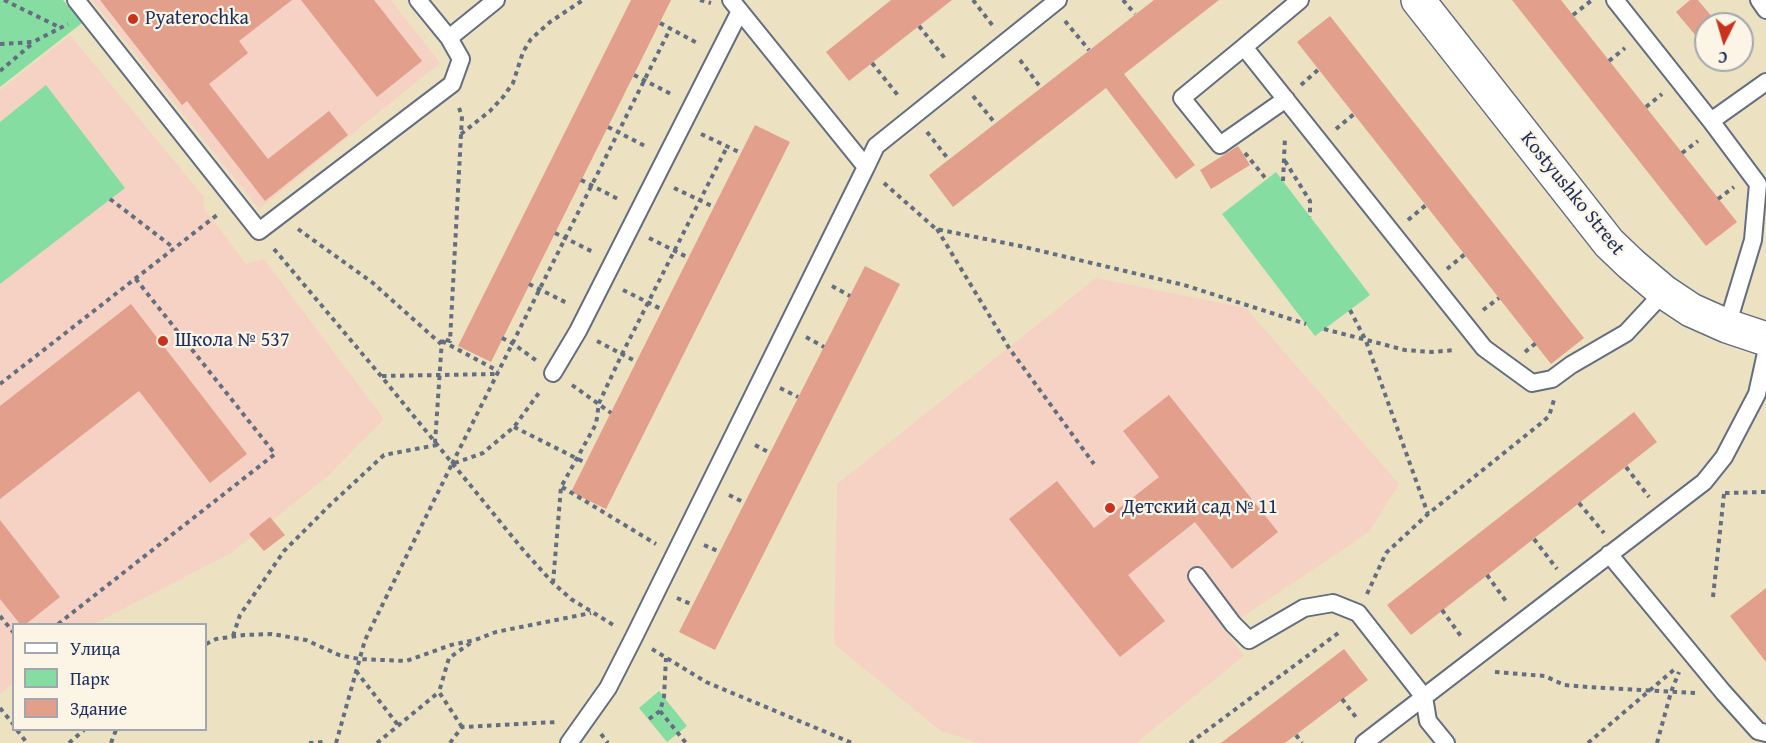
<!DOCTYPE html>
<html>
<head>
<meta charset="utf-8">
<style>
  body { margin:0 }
  #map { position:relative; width:1766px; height:743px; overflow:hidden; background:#ece2c1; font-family:"Gentium Book Plus",serif }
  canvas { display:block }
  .legend { position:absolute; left:12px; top:623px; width:195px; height:108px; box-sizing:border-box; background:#fcf5e5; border:2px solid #a2a6af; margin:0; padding:8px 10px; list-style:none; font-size:18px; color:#1b2f5e }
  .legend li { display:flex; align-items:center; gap:12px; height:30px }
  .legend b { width:30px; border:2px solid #a2a6af }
  .north { position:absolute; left:1694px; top:12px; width:60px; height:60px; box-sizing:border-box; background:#fcf5e5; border:2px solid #a2a6af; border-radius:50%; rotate:185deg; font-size:16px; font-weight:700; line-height:24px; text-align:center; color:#1b2f5e }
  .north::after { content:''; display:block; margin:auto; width:21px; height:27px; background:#c8321e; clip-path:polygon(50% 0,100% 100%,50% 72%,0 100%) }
</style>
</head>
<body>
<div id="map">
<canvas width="1766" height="743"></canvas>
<ul class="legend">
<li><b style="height:8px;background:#fff"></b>Улица</li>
<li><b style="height:16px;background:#85dda2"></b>Парк</li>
<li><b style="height:16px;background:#e29f8b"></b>Здание</li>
</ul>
<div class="north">С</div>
</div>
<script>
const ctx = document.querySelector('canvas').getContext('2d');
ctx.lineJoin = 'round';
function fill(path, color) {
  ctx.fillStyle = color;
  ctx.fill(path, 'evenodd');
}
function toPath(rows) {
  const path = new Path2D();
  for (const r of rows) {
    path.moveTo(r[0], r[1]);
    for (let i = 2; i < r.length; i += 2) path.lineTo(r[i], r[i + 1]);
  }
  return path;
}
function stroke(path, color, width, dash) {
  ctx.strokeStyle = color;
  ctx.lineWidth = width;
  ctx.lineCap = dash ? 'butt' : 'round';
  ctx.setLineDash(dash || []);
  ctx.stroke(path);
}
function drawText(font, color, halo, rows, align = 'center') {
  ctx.font = font + ' "Gentium Book Plus",serif';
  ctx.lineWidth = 4.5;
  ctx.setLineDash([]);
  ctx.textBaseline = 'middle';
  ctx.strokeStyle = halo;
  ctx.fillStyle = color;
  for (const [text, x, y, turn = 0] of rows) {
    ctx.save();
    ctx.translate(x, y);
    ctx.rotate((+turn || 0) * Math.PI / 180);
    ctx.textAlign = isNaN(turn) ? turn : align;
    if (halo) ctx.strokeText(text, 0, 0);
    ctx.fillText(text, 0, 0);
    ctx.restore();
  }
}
fill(toPath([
  [92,0,391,0,440,63,259,209],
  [70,35,204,197,204,208,246,264,264,259,384,419,328,476,231,553,94,624,14,624,13,683,0,694,0,90],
  [1096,278,1246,308,1399,484,1369,532,1224,629,1244,656,1136,743,979,743,941,731,834,644,837,484]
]), '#f5d2c3');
fill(toPath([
  [0,0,63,0,82,23,0,87],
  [46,85,125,188,0,284,0,122],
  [1276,172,1370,295,1315,336,1222,214],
  [659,691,687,726,667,742,639,708]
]), '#85dda2');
fill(toPath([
  [100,0,292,0,239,41,248,53,209,84,268,159,329,111,348,135,265,201,187,101,182,105],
  [301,0,374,0,422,61,377,97],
  [631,0,671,0,491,362,458,346],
  [891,0,952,0,849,81,826,52],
  [1154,0,1219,0,1124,74,1195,165,1176,179,1106,88,953,207,929,175],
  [1512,0,1561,0,1737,222,1706,246],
  [1690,0,1698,0,1718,24,1706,24,1706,48,1676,12],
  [1330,16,1584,338,1551,364,1297,42],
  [755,125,790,142,606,509,571,492],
  [1238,146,1250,165,1211,189,1200,170],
  [865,266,900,284,715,650,679,632],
  [131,304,247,454,210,483,139,391,0,499,0,406],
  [1169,395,1278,532,1232,569,1195,522,1128,575,1165,621,1120,657,1009,519,1057,481,1094,528,1159,477,1123,431],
  [1634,412,1657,442,1411,635,1387,605],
  [270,517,285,535,264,551,249,534],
  [0,520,60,597,26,624,20,624,0,599],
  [1766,588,1766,662,1730,616],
  [1344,649,1368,680,1285,743,1221,743]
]), '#e29f8b');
const lane = toPath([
  [76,0,259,231,452,84,461,59,449,38],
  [418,0,449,38,496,0],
  [1300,0,1244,47,1484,348,1532,383,1552,379,1571,365,1626,333,1664,292],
  [1615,0,1711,121,1758,184,1753,240,1727,326],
  [1759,0,1766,10],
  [1244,47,1182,98,1220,145,1286,99],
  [1711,121,1766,82],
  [866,167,876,146,1058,0],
  [553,373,578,331,740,11],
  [1609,554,1723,692,1758,731,1766,733],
  [1197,576,1233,624,1249,640,1304,608,1333,603,1358,613,1424,697,1428,721,1446,743],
  [569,743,608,688,634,637,866,167,731,0],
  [1364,743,1704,482,1724,457,1757,394,1766,353]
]);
const street = toPath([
  [1418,0,1609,243,1631,264,1664,292,1691,310,1727,326,1766,339]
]);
stroke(lane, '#646e81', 20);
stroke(street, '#646e81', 36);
stroke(toPath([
  [4,0,61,28],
  [700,0,711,3],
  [973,0,993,26],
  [1123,0,1135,14],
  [1573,15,1592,0],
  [1065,21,1089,50],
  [660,23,699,44],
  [919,26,947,61],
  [0,44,33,42,68,24],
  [1020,60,1041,88],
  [1609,61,1625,48],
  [872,63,900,98],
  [0,71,33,43],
  [634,75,673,95],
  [1301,85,1319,69],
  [973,96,995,123],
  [1646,107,1662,94],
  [608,127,647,147],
  [1336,129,1354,114],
  [927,132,949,160],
  [461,134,490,111,503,97,513,83,523,52,531,39,550,22,583,0],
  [701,134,741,153],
  [1245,153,1267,180],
  [1682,153,1698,141],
  [1285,161,1310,201,1310,217],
  [581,180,620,200],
  [1283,181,1285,137],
  [884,183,936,229,1020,246,1184,285,1306,324],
  [674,188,714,207],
  [110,199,174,248],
  [1718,199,1734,187],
  [1408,220,1426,205],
  [298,229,373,283,441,344],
  [937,229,1009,348,1094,464],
  [555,233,593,252],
  [649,238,689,258],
  [274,249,381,376,524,551,553,583,571,599,615,626],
  [1447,269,1465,254],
  [529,284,567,303],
  [832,286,850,296],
  [623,290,663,310],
  [1350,310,1366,341,1428,514],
  [1483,310,1499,298],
  [1324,329,1405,350,1432,352,1456,350],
  [806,337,824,347],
  [502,338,512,343,537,361],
  [442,341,498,371],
  [597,341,637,362],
  [1525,352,1536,343],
  [382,376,496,374],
  [0,384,217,215],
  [572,385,611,413],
  [780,388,798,397],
  [514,427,586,463],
  [435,443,442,339,450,341,462,116,459,108],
  [755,445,770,453],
  [452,464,670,29],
  [1626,467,1649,497],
  [562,487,656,544],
  [1725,493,1766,492],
  [729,495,745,503],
  [1579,503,1604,533],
  [1534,539,1557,569],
  [704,545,720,552],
  [1487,575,1508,604],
  [553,583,561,487,596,424,599,403,622,354,727,147],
  [1367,594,1386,553,1428,514,1540,424,1549,416,1554,400],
  [1713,597,1724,494],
  [677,598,693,605],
  [1442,610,1463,639],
  [0,616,14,633],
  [58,624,275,454,135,278],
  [233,636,240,615,284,551,330,505,384,455,437,445],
  [206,644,216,639,244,635,272,634,306,640,339,655,359,659,406,661,451,645,475,640,496,632,591,613],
  [652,649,706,682,852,743],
  [356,671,398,725],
  [1495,672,1545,676,1564,685,1588,687,1695,693],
  [1342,699,1358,720],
  [0,708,14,725],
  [660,711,686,743],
  [649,719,660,711,664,697,666,658],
  [462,727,439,692,449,658,472,642],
  [17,730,27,743],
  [601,734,608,743],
  [1296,735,1302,743],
  [69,743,84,730],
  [111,743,116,730],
  [309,743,324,742,325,743],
  [336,743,365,640,452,464,483,453,514,427,541,390],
  [377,743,439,692],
  [450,743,462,727,557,722],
  [1190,743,1341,631],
  [1588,743,1676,668],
  [1657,743,1671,692,1679,672]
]), '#646e81', 4, [4.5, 4.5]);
stroke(lane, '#fff', 16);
stroke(street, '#fff', 33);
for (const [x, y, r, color] of [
  [133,19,6,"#c8321e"],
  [163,341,6,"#c8321e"],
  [1110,508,6,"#c8321e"]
]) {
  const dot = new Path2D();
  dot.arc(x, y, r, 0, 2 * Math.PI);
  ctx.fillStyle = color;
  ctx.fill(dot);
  stroke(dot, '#fcf5e5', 2);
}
drawText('20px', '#1b2f5e', '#fcf5e5', [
  ["Pyaterochka",145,19],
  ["Школа № 537",175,341],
  ["Детский сад № 11",1122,508]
], 'left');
drawText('20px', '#1b2f5e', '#fcf5e5', [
  ["Kostyushko Street",1572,194,51]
]);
</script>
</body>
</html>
